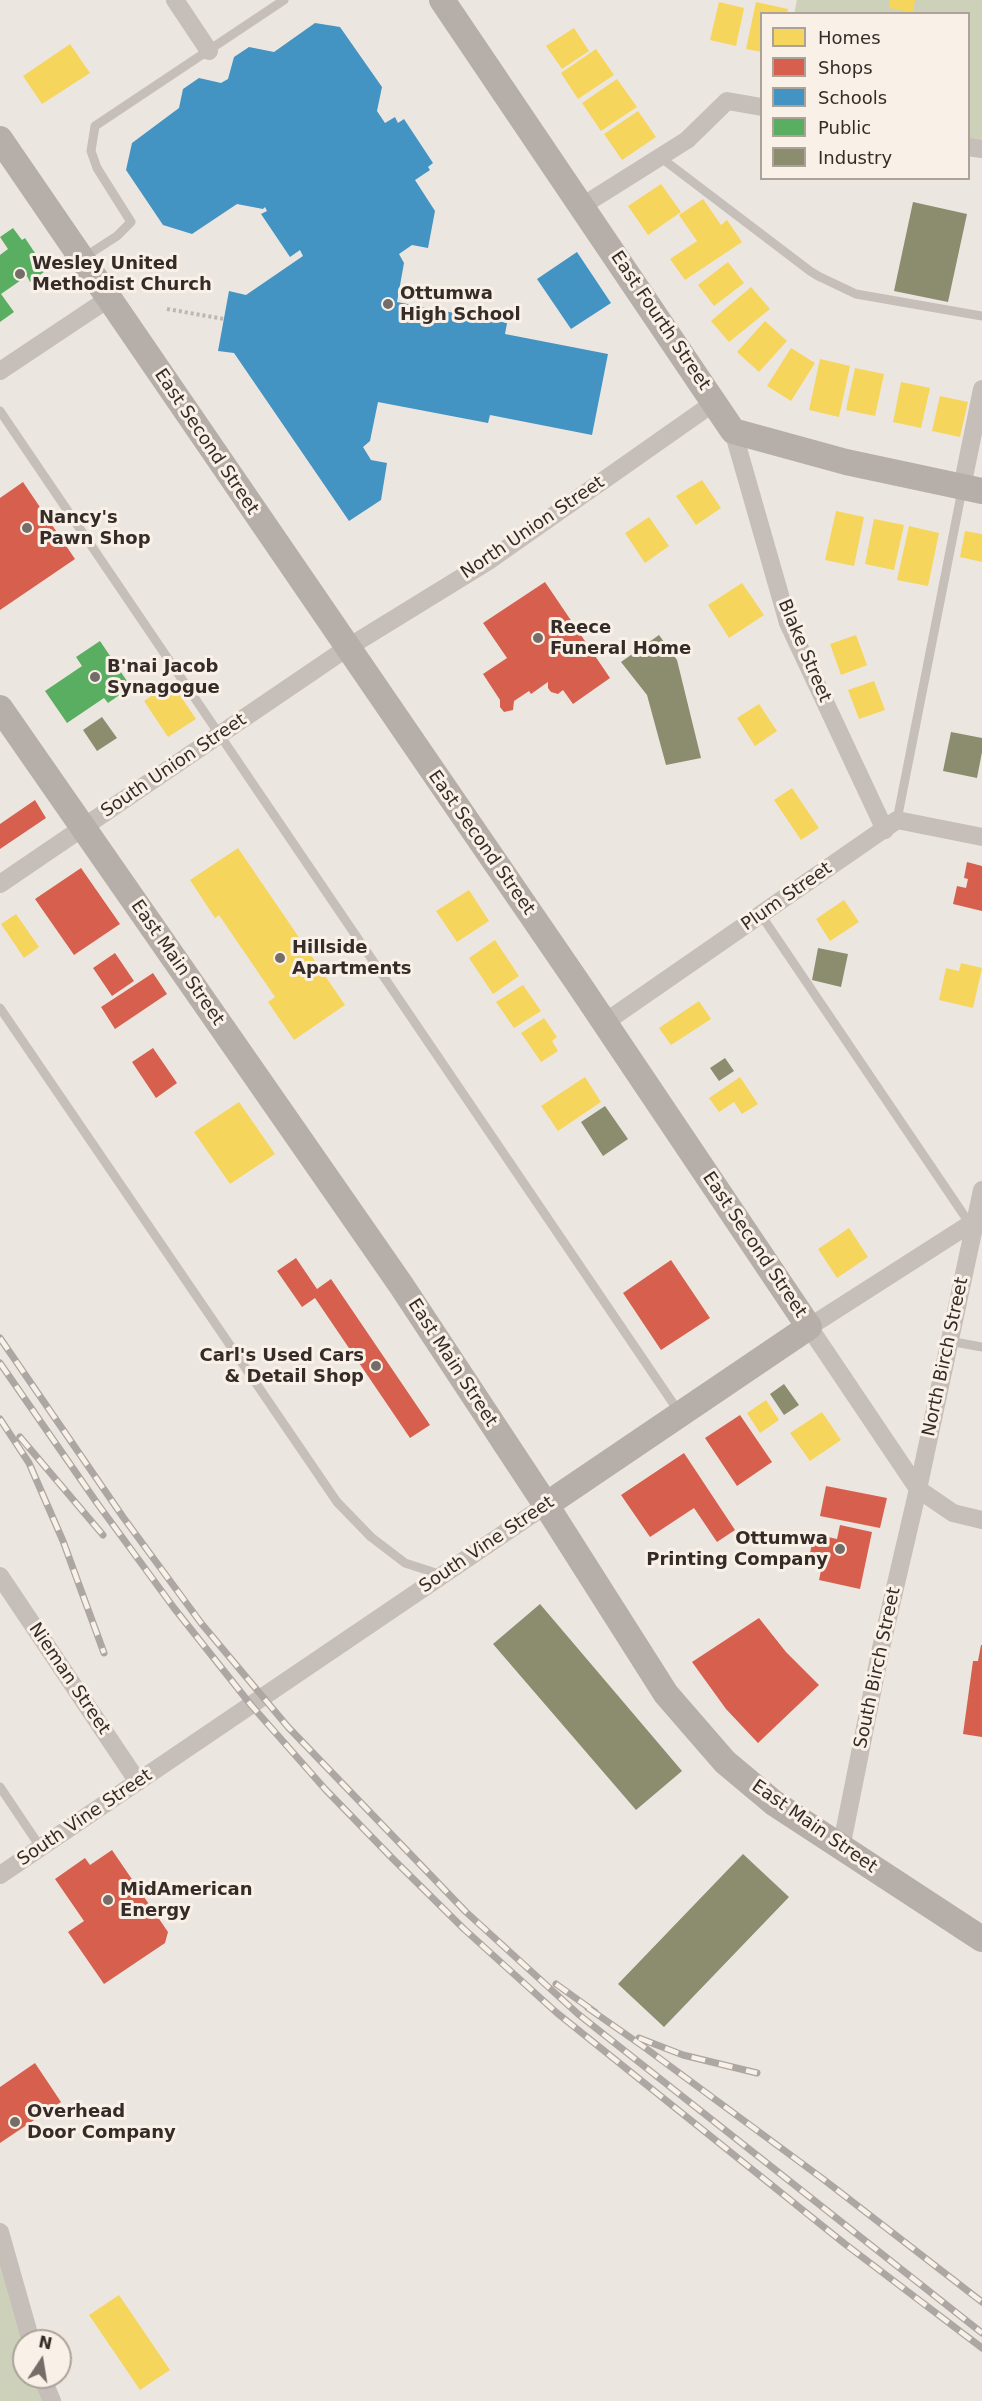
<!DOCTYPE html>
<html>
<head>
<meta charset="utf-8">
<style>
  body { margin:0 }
  #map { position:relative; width:982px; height:2401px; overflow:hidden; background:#ece6e0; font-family:"DejaVu Sans",sans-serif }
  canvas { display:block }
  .legend { position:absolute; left:760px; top:12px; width:210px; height:168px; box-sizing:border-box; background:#f9f1e7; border:2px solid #aba29a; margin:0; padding:8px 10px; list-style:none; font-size:18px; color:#352c27 }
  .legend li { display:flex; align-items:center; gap:12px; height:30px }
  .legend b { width:30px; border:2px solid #aba29a }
  .north { position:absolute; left:12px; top:2329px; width:60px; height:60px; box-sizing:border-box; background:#f9f1e7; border:2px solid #aba29a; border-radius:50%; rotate:12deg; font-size:16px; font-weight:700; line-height:24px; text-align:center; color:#352c27 }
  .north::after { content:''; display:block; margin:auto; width:21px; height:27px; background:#756d68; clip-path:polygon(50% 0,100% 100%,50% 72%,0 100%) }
</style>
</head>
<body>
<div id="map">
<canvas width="982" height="2401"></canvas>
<ul class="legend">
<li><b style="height:16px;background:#f6d55c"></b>Homes</li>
<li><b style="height:16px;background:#d6604d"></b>Shops</li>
<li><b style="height:16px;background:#4393c3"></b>Schools</li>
<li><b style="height:16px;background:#5aae61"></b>Public</li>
<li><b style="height:16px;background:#8c8c6e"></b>Industry</li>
</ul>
<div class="north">N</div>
</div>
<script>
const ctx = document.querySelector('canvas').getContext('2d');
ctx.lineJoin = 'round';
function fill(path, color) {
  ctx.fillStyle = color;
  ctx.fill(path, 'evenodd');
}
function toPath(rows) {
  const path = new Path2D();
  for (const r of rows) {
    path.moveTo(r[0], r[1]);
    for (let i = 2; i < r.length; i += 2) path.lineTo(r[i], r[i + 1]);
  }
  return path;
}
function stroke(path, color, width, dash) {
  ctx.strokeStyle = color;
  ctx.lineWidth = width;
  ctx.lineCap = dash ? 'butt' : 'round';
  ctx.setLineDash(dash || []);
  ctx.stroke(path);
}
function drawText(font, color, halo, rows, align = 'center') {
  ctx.font = font + ' "DejaVu Sans",sans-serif';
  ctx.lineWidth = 6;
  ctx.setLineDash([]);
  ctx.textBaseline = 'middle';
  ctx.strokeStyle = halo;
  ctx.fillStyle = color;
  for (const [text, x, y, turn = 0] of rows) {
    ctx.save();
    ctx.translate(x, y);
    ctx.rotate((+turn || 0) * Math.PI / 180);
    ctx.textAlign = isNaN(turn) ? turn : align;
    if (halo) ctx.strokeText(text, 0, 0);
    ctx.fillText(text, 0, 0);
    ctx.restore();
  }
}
fill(toPath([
  [797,0,982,0,982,149,969,147,968,14,794,14],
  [0,2232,24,2341,24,2377,42,2377,52,2401,0,2401]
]), '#cdd1ba');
fill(toPath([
  [890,0,915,0,913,13,889,8],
  [719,2,744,8,736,46,710,40],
  [756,2,788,9,787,14,762,14,762,52,746,49],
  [574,28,589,51,562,69,546,46],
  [70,44,90,73,42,104,23,76],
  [596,49,614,75,578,99,561,73],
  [617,79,637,107,601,131,582,103],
  [638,111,656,137,622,160,604,134],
  [661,184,681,212,648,235,628,206],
  [703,199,721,225,727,220,742,242,685,280,670,259,697,241,679,215],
  [728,262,744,283,714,306,698,285],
  [751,287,770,309,729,342,711,321],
  [765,321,787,341,759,372,737,352],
  [791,348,815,363,791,401,767,386],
  [820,359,850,366,839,417,809,410],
  [855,368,884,374,875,416,846,410],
  [901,382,930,388,921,428,893,422],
  [940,396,968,402,960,437,932,431],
  [702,480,721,508,696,525,676,496],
  [836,511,864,517,854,566,825,560],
  [649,517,669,546,645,563,625,533],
  [874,519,904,525,894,570,865,564],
  [909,526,939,533,928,586,897,580],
  [965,531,982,534,982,562,960,557],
  [742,583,764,615,729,638,708,605],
  [856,635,867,665,841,675,830,644],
  [874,681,885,710,859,719,848,690],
  [171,682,196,719,168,737,144,701],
  [759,704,777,731,755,746,737,718],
  [792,788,819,828,801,840,774,800],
  [238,848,345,1005,294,1040,268,1002,275,997,219,915,215,918,190,880],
  [469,890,489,921,457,942,436,911],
  [844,900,859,922,830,941,816,919],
  [16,914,39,947,24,958,1,924],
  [495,940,519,976,493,994,469,958],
  [961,963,982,968,973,1008,939,1000,946,968,959,971],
  [523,985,541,1011,514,1028,496,1002],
  [699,1001,711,1019,671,1045,659,1028],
  [544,1018,557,1037,552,1041,558,1051,541,1062,521,1033],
  [585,1077,601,1102,558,1131,541,1106],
  [740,1077,758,1104,742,1114,734,1102,719,1112,709,1098],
  [239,1102,275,1154,230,1184,194,1132],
  [849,1228,868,1257,837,1278,818,1249],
  [766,1400,779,1420,760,1433,747,1413],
  [822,1412,841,1440,810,1461,790,1433],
  [119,2295,170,2370,140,2390,89,2315]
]), '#f6d55c');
fill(toPath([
  [23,482,75,559,0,610,0,498],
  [545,582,610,678,573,704,563,690,558,694,551,692,548,688,548,682,531,694,529,691,514,701,513,710,504,712,500,707,500,700,483,674,507,658,483,623],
  [35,800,46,818,0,849,0,824],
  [967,862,982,866,982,911,953,904,957,886,966,888,968,879,964,878],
  [81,868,120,924,74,955,35,899],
  [115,953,134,981,112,996,93,968],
  [153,973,167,994,115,1029,101,1007],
  [153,1048,177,1083,156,1098,132,1062],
  [296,1258,317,1289,331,1279,430,1425,410,1438,315,1298,302,1307,277,1271],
  [671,1260,710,1318,661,1350,623,1293],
  [740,1415,772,1462,737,1486,705,1438],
  [684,1453,735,1530,717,1542,694,1508,650,1537,621,1495],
  [826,1486,887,1498,880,1528,820,1516],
  [840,1525,872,1532,860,1589,819,1580,823,1561,809,1558,814,1534,837,1539],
  [759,1618,786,1652,819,1685,758,1743,726,1709,692,1662],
  [981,1645,982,1645,982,1737,963,1734,973,1661,978,1661],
  [112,1850,168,1932,165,1943,104,1984,68,1932,84,1921,55,1879,85,1858,90,1865],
  [35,2063,61,2102,0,2143,0,2087]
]), '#d6604d');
fill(toPath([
  [315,23,340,27,382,87,377,111,385,123,395,117,398,123,404,119,433,163,428,167,430,170,415,180,435,211,428,248,412,245,399,254,404,263,397,302,507,323,505,334,608,354,592,435,490,415,488,423,378,402,370,441,363,447,371,460,387,463,381,500,349,521,234,353,218,351,229,291,246,295,303,256,300,250,290,257,261,214,267,211,265,207,263,209,237,204,192,234,163,225,126,170,132,143,179,108,183,89,199,78,221,83,228,79,234,57,249,47,274,52],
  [577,252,611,303,571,329,537,279]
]), '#4393c3');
fill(toPath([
  [13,228,22,240,25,238,43,265,40,267,44,272,30,282,27,276,1,294,14,312,0,322,0,255,8,249,0,237],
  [100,641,131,687,108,703,104,698,67,723,45,691,82,666,76,657]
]), '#5aae61');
fill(toPath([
  [913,202,967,214,948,302,894,291],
  [659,635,677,660,701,758,666,765,647,695,621,662],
  [102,717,117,738,97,751,83,730],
  [951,732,982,738,982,752,977,778,943,771],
  [818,948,848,954,841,987,812,980],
  [725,1058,734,1071,719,1081,710,1068],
  [605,1106,628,1139,603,1156,581,1122],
  [784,1384,799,1405,784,1415,770,1394],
  [540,1604,682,1771,636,1810,493,1644],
  [743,1854,789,1897,664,2027,618,1984]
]), '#8c8c6e');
stroke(toPath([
  [167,309,224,319]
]), '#beb7b1', 4, [3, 3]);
stroke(toPath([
  [660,157,810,271,818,276,856,294,982,316],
  [83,258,117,236,131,222,97,168,91,151,95,126,284,0],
  [0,411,679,1412],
  [897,820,962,490],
  [761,915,970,1224],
  [0,1008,337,1502,371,1537,405,1563,442,1575],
  [949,1341,982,1347],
  [0,1787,41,1848]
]), '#c5beb9', 9);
stroke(toPath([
  [175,0,209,51],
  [968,147,982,149],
  [582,206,687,140,727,101,762,107],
  [0,371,108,299],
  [733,431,788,623,885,830],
  [962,487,982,389],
  [0,884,347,648,490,560,715,402],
  [604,1023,897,820,982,837],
  [976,1217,970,1224,809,1327,918,1489,953,1513,982,1520],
  [0,1576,138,1782],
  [841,1848,881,1648,918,1489,982,1190],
  [0,1875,546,1505],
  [0,2232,31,2341],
  [42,2377,52,2401]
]), '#c5beb9', 18);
stroke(toPath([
  [442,0,733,431,846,462,982,491],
  [0,139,580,986,809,1327,546,1505],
  [0,708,401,1285,546,1505,666,1694,725,1762,774,1803,982,1939]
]), '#b6aea9', 26);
const rail = toPath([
  [0,1338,123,1517,201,1623,288,1727,466,1912,578,2014,982,2333],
  [0,1363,97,1503,174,1608,251,1705,325,1789,392,1858,464,1929,557,2013,845,2244,982,2348],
  [0,1419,29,1463,63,1541,104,1653],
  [20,1437,103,1535],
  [556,1984,595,2012],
  [588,2008,644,2047,823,2179,982,2302],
  [639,2038,683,2055,757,2073]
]);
stroke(rail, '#ada7a3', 7);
stroke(rail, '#f9f1e7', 4.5, [14]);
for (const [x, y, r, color] of [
  [20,274,6,"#756d68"],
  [388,304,6,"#756d68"],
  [27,528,6,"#756d68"],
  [538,638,6,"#756d68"],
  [95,677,6,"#756d68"],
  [280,958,6,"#756d68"],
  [376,1366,6,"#756d68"],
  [840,1549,6,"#756d68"],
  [108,1900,6,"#756d68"],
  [15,2122,6,"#756d68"]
]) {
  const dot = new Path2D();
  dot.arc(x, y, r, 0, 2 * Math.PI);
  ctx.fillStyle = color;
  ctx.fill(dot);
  stroke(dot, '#f9f1e7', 2);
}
drawText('bold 18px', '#352c27', '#f9f1e7', [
  ["Wesley United",32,264],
  ["Methodist Church",32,285],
  ["Ottumwa",400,294],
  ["High School",400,315],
  ["Nancy's",39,518],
  ["Pawn Shop",39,539],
  ["Reece",550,628],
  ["Funeral Home",550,649],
  ["B'nai Jacob",107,667],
  ["Synagogue",107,688],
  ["Hillside",292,948],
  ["Apartments",292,969],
  ["Carl's Used Cars",364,1356,"right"],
  ["& Detail Shop",364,1377,"right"],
  ["Ottumwa",828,1539,"right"],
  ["Printing Company",828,1560,"right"],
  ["MidAmerican",120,1890],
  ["Energy",120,1911],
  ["Overhead",27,2112],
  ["Door Company",27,2133]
], 'left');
drawText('18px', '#352c27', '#f9f1e7', [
  ["East Fourth Street",660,321,56],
  ["East Second Street",206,442,56],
  ["North Union Street",533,528,-34],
  ["Blake Street",804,651,67],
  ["South Union Street",174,766,-34],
  ["East Second Street",481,843,55],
  ["Plum Street",787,897,-35],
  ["East Main Street",177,963,55],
  ["East Second Street",754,1245,56],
  ["North Birch Street",946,1357,-78],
  ["East Main Street",452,1363,57],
  ["South Vine Street",487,1545,-34],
  ["South Birch Street",878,1668,-78],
  ["Nieman Street",69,1679,56],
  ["South Vine Street",85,1818,-34],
  ["East Main Street",814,1827,35]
]);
</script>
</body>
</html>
